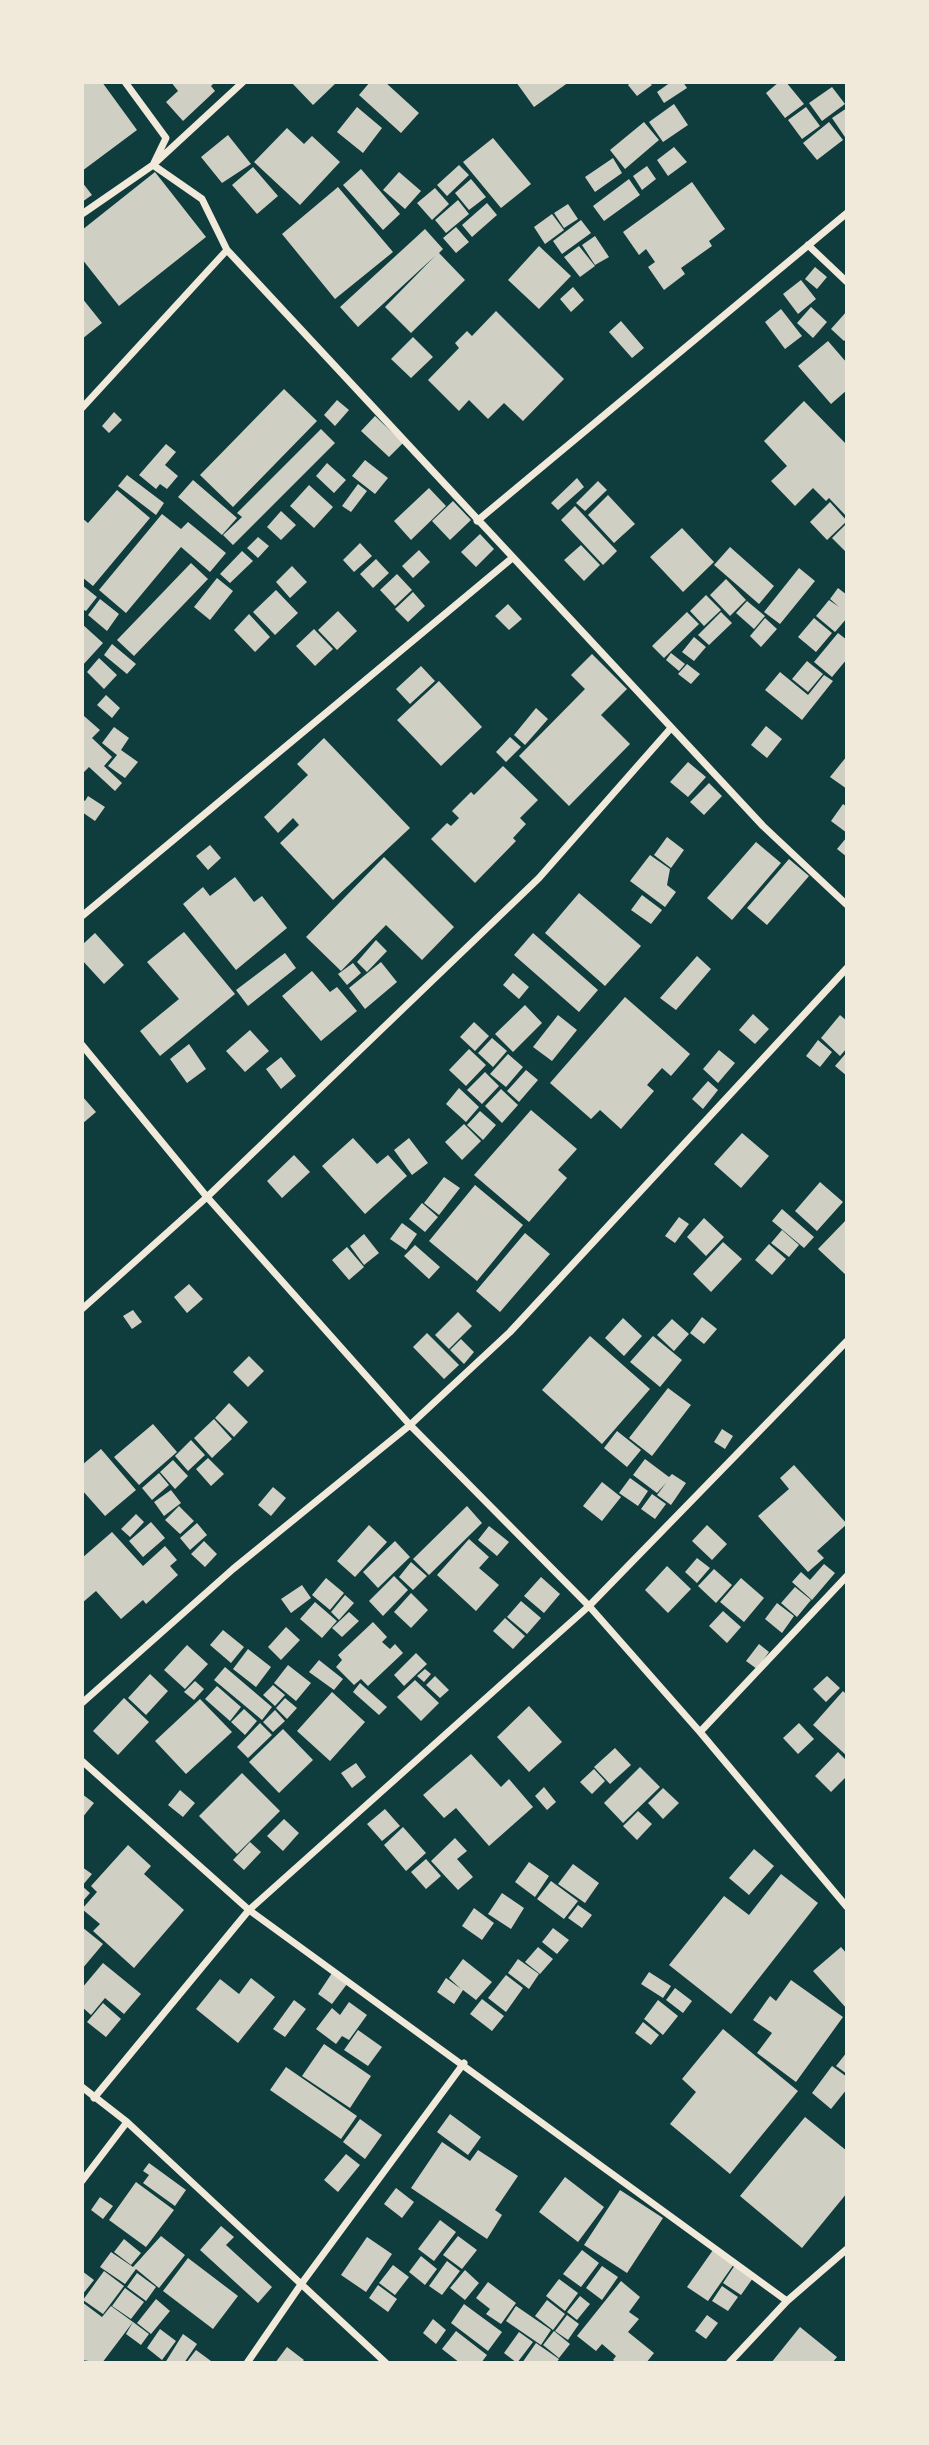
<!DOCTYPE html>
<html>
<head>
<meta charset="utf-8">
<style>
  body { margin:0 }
  #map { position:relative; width:929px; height:2445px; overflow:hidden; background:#0f3d3e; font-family:Manrope,sans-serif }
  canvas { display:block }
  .frame { position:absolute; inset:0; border:84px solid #f1e9da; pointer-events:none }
</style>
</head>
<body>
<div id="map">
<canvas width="929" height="2445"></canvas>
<div class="frame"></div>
</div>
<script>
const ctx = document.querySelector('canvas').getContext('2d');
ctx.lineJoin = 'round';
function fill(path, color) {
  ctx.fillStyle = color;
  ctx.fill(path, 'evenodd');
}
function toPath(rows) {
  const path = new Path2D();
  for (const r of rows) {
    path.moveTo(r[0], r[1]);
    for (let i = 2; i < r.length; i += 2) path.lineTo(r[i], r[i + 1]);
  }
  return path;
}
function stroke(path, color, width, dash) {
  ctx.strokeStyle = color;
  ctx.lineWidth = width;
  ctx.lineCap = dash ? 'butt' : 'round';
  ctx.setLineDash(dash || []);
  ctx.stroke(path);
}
fill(toPath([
  [82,82,102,82,137,130,82,171],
  [171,82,215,82,211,86,215,91,183,121,166,102,178,91],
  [291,82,337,82,313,105],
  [370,82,385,82,419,113,401,133,359,95],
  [516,82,569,82,534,107],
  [631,82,649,82,652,85,637,96,628,85],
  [671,82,683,82,687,88,664,103,657,92],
  [779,82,786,82,804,104,785,118,766,93],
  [832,87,845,104,822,121,809,103],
  [674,104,688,125,663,142,649,122],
  [357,107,382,128,363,153,337,132],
  [806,107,820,126,802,139,788,120],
  [847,108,847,140,832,118],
  [644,122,659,140,625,169,610,150],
  [829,122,843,140,817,160,803,143],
  [287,128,304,144,312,136,340,162,300,205,254,162],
  [228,135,251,164,222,183,201,157],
  [493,138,531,184,501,208,463,162],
  [674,147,687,162,668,176,657,160],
  [613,158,622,173,595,192,585,177],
  [459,165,469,175,447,196,437,185],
  [647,166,656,179,642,190,633,176],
  [253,167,278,196,257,214,232,185],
  [361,169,400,214,383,230,343,185],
  [155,172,206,237,119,306,82,259,82,230],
  [399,172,421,191,405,209,383,190],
  [471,179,486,197,469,210,455,193],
  [629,179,640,195,604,221,593,206],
  [82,182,92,195,82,202],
  [692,182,725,229,709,241,712,246,681,268,685,274,664,290,648,267,655,262,646,249,639,255,623,232],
  [338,187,393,252,335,299,282,234],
  [435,188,449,204,432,220,417,203],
  [458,200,469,214,446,233,435,220],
  [487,203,497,215,472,237,462,225],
  [568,204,578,219,564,228,554,213],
  [552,214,564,230,545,244,534,227],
  [581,220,591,233,562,254,553,241],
  [456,227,469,242,456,253,443,238],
  [425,229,443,249,439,253,465,280,411,333,385,307,435,256,358,327,340,307],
  [595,236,609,257,595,265,582,245],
  [539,246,571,276,539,309,508,280],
  [579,246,595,266,580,277,564,257],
  [815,267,827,277,817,289,805,279],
  [801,280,816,299,798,314,783,294],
  [573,287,584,300,571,312,560,299],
  [82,298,102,323,82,339],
  [811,307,827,322,813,338,797,323],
  [781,309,802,336,785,349,765,322],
  [496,311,564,379,523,421,504,403,488,419,469,400,459,411,428,380,459,348,455,343,467,331,472,336],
  [847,311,847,338,844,341,831,329],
  [621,321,644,348,632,358,609,332],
  [413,337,433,357,411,378,391,359],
  [828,341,847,363,847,390,831,404,798,366],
  [284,389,317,421,233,507,200,475],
  [337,400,349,410,335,426,324,415],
  [804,401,847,445,847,517,829,498,826,501,813,488,795,506,771,481,787,466,764,441],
  [114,412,122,420,109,433,102,426],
  [375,416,403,443,389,457,361,431],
  [321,429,335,443,233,545,223,535,242,517,237,513],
  [166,444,176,452,165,465,178,476,167,489,160,484,156,489,139,475],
  [365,460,388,478,375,494,352,476],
  [327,463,346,480,334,493,316,476],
  [127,475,164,503,156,515,118,486],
  [577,478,584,487,558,510,551,503],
  [193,480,237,518,222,535,178,497],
  [598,481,607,490,585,511,576,503],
  [358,484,367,491,351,512,342,506],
  [309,485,333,507,314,528,290,506],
  [429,488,446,506,411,540,394,521],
  [117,490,150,518,93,586,82,577,82,518,88,523],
  [608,495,635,524,614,543,588,515],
  [453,501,471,520,450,540,432,521],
  [830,502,847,521,827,540,810,522],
  [575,506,617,551,603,565,561,520],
  [281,511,296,525,281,540,267,527],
  [162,514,181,529,188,522,226,553,210,572,181,547,126,613,99,590],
  [847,523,847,553,832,538],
  [682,528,714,562,683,592,650,557],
  [480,534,494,549,476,567,461,552],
  [258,537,269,546,258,558,247,548],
  [360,543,372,556,354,572,343,560],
  [581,545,600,565,584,581,564,560],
  [730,547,774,586,759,604,714,565],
  [419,550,430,562,413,578,402,566],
  [242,551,253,561,230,583,220,574],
  [376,559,389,573,373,588,360,574],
  [191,563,208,579,134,656,117,640],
  [292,566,307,582,290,598,276,582],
  [799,568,815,581,780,624,764,612],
  [397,574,412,590,395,606,380,590],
  [217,578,233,591,210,620,194,607],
  [726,579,746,600,730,616,710,595],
  [82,585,97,597,86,611,82,609],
  [838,588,847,595,847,618,835,632,816,616,829,600,839,607,830,599],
  [276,590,298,613,275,635,253,612],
  [413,592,425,606,408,622,395,609],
  [706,595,721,610,704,626,690,611],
  [100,599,119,614,107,631,88,615],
  [747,601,765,616,754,629,736,613],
  [508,604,522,619,509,630,495,616],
  [338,611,357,631,337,650,318,630],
  [687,612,699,624,664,658,652,646],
  [721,612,732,623,709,645,698,635],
  [249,614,270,637,255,652,234,630],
  [765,618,777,629,761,647,750,636],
  [814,618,832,633,816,652,798,637],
  [82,624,103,643,82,666],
  [314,629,333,649,315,666,296,646],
  [838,633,847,640,847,659,832,677,814,662],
  [694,637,706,647,694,661,682,652],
  [112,644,136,664,127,674,104,655],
  [671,653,685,664,679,671,666,660],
  [592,654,627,689,601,715,630,744,569,806,519,756,585,689,571,675],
  [99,658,117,675,104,689,87,672],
  [807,661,823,674,808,692,792,679],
  [687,664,700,674,691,684,678,674],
  [421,666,435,681,410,704,396,689],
  [780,672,808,695,824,675,833,681,802,720,765,690],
  [439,681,482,727,441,766,397,720],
  [106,695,120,708,112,718,97,705],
  [536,708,548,719,525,745,514,735],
  [84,716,100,730,92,738,112,757,104,766,122,783,115,791,89,767,82,774],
  [766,726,782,739,767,758,751,745],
  [114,727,129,738,121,750,138,762,125,778,108,766,117,755,102,743],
  [510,737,521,747,506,762,496,752],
  [324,738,410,828,333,900,280,843,299,825,293,818,278,833,264,817,308,775,297,764],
  [847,756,847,789,830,777],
  [688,762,706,777,688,797,670,782],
  [503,766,538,800,520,818,526,824,513,838,516,841,475,883,431,839,447,823,451,826,459,818,452,811,471,792,474,795],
  [709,783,722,796,704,815,690,802],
  [88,796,105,807,95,821,82,812,82,799,85,801],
  [843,804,847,807,847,833,831,821],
  [667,837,684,850,671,868,654,855],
  [847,837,847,857,837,849],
  [756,842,781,863,732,920,707,898],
  [210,845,221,858,208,870,196,856],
  [650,855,670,869,667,885,676,892,665,907,630,881],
  [384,857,454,927,422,960,386,925,341,971,306,937],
  [789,859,809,876,767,925,747,908],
  [235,877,254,902,262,896,287,928,236,970,183,904,203,887,210,896],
  [579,893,641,946,605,986,545,933],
  [642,895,662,910,651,924,631,910],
  [184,932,235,994,160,1056,140,1031,179,999,147,962],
  [95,933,124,965,104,984,82,960,82,945],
  [533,933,598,990,579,1012,514,955],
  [376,940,387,951,367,972,357,962],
  [285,953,296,968,248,1006,236,990],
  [697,956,711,969,676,1010,660,998],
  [381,962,397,982,365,1009,349,988],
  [353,963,361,973,347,985,338,974],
  [312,971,330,992,337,987,357,1011,321,1041,282,996],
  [513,973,529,987,519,999,503,985],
  [625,997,690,1054,671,1076,662,1068,647,1085,654,1091,621,1129,600,1110,591,1119,550,1083],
  [525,1005,542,1023,513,1052,495,1034],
  [753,1014,769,1029,755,1044,739,1030],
  [558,1015,577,1030,552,1061,533,1047],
  [840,1015,847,1021,847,1048,840,1056,821,1038],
  [474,1022,489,1036,475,1051,460,1037],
  [250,1030,269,1051,245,1072,226,1051],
  [492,1038,507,1051,493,1067,478,1053],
  [818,1040,832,1052,820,1067,806,1056],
  [189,1044,206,1069,187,1083,170,1059],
  [469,1049,486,1065,466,1086,449,1070],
  [719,1050,735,1063,718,1083,703,1069],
  [847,1052,847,1076,835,1066],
  [508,1054,523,1067,506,1087,490,1074],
  [281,1057,296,1076,281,1089,266,1069],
  [526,1070,538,1080,519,1102,507,1091],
  [485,1072,499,1086,482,1104,467,1090],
  [708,1081,718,1090,703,1109,692,1099],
  [459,1088,479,1107,466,1122,446,1104],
  [501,1089,518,1105,502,1123,485,1106],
  [82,1096,96,1112,82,1124],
  [531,1110,577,1149,558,1170,567,1178,529,1222,474,1175],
  [480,1111,496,1125,483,1140,467,1125],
  [464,1124,481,1141,462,1160,445,1142],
  [742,1133,769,1156,741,1188,714,1164],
  [353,1138,377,1164,388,1155,407,1176,365,1214,322,1166],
  [409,1138,428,1163,412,1175,394,1150],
  [294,1155,310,1172,282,1198,267,1181],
  [444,1177,460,1188,439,1215,424,1203],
  [820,1182,843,1202,817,1231,795,1211],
  [475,1185,523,1225,477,1281,429,1241],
  [422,1203,438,1217,425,1232,409,1219],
  [782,1209,814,1237,804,1248,772,1221],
  [679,1217,689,1224,675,1243,665,1236],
  [704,1218,724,1237,706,1256,687,1237],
  [847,1219,847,1276,818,1249],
  [402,1223,417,1234,406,1250,390,1239],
  [782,1230,799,1245,789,1257,771,1243],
  [525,1233,550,1254,500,1312,476,1291],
  [364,1234,379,1253,364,1265,350,1246],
  [723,1242,742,1259,711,1292,693,1274],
  [769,1244,786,1259,772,1275,755,1260],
  [415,1245,440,1267,429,1279,404,1256],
  [347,1247,364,1267,349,1280,332,1260],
  [189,1284,203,1299,187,1313,174,1297],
  [133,1310,142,1322,132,1329,123,1316],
  [458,1312,472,1326,449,1349,435,1335],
  [702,1317,717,1329,704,1344,690,1333],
  [623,1318,642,1336,624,1356,605,1338],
  [672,1319,689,1334,674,1351,657,1335],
  [427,1333,459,1365,444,1379,413,1347],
  [590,1336,650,1389,602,1444,542,1390],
  [653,1336,682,1360,660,1387,630,1362],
  [461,1339,474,1352,464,1364,450,1350],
  [249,1356,264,1371,248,1387,233,1372],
  [668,1388,691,1405,652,1456,629,1438],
  [229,1403,248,1422,234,1437,215,1418],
  [214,1419,232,1439,212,1458,194,1438],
  [153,1424,177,1452,139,1485,114,1457],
  [722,1429,733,1436,725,1449,714,1442],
  [617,1431,641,1450,627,1467,604,1448],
  [191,1440,205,1455,188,1471,175,1456],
  [101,1449,136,1490,105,1516,82,1490,82,1465],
  [208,1458,224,1474,211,1486,196,1469],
  [645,1459,669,1477,672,1474,686,1483,671,1505,657,1495,666,1483,657,1493,633,1475],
  [173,1460,188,1476,175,1489,160,1472],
  [794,1465,847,1524,817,1551,824,1558,808,1572,758,1516,789,1489,780,1478],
  [159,1473,169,1485,152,1500,142,1488],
  [630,1478,648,1491,638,1506,619,1493],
  [602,1482,621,1497,602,1521,583,1506],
  [273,1487,286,1498,271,1516,258,1505],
  [171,1490,181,1503,164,1516,154,1502],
  [652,1494,666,1504,655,1519,641,1509],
  [179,1506,194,1521,180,1534,165,1520],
  [467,1506,482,1523,429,1575,413,1559],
  [136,1514,144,1522,130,1537,121,1529],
  [151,1522,165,1538,143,1557,129,1541],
  [197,1523,207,1535,190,1550,180,1538],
  [369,1525,387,1542,355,1577,337,1561],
  [707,1525,727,1544,712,1560,692,1541],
  [489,1526,509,1542,497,1556,478,1540],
  [112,1532,143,1566,165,1546,177,1560,170,1566,178,1575,146,1604,143,1600,121,1619,96,1591,82,1603,82,1558],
  [469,1539,489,1557,479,1568,499,1585,476,1611,437,1575],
  [204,1541,217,1554,205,1567,191,1554],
  [395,1541,410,1557,378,1588,363,1572],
  [697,1558,710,1568,697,1583,685,1572],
  [411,1562,427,1576,413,1590,399,1577],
  [824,1564,835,1573,812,1600,792,1582,801,1572,810,1580],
  [667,1566,691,1589,668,1613,645,1590],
  [714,1569,732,1585,716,1603,698,1586],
  [394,1576,408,1590,383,1616,369,1601],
  [541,1577,560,1594,544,1613,524,1596],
  [326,1578,344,1593,330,1610,312,1595],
  [741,1578,764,1598,744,1622,720,1602],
  [302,1585,311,1598,291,1613,281,1599],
  [795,1587,811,1600,797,1617,781,1603],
  [411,1593,428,1610,411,1628,394,1612],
  [345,1595,354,1603,339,1620,331,1612],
  [521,1601,541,1618,527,1634,507,1617],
  [315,1602,337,1621,322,1638,300,1619],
  [777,1603,794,1616,782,1633,765,1619],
  [723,1611,741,1627,727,1643,709,1626],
  [349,1612,359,1621,342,1637,332,1628],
  [505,1618,525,1636,513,1649,493,1631],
  [373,1622,387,1637,382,1642,390,1649,395,1644,403,1653,368,1686,361,1679,354,1685,336,1667,342,1660,338,1655],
  [286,1627,300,1640,281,1660,268,1647],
  [223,1630,244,1647,231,1663,210,1645],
  [759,1644,769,1652,757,1669,746,1661],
  [187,1645,208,1664,185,1689,164,1670],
  [248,1649,271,1667,256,1687,233,1669],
  [416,1653,427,1664,404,1686,394,1675],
  [319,1660,343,1679,334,1690,309,1672],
  [288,1665,311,1683,296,1701,274,1683],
  [225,1667,272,1707,262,1720,214,1680],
  [425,1669,431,1674,424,1682,417,1676],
  [150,1674,168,1691,146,1715,128,1698],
  [435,1676,449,1690,440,1698,426,1685],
  [827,1676,840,1688,826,1702,813,1689],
  [415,1680,439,1703,421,1721,397,1697],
  [195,1681,204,1689,194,1700,184,1692],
  [360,1683,387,1707,379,1715,353,1692],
  [273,1685,285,1695,275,1706,263,1695],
  [217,1686,241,1707,230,1721,205,1699],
  [843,1691,847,1695,847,1756,813,1725],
  [332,1692,365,1722,330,1761,297,1731],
  [124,1698,149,1722,118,1755,93,1731],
  [285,1698,297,1708,287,1719,276,1708],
  [200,1699,232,1732,186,1774,155,1741],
  [529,1706,562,1742,529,1772,497,1737],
  [244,1709,257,1721,245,1735,231,1722],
  [275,1710,285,1721,273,1732,263,1722],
  [260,1723,272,1735,248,1758,237,1747],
  [799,1723,814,1739,798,1754,783,1738],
  [283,1729,313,1760,279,1793,249,1762],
  [615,1748,631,1765,610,1784,594,1767],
  [838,1752,847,1761,847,1776,831,1792,815,1776],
  [471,1754,501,1787,509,1779,533,1807,489,1846,456,1808,444,1818,423,1795],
  [356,1763,366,1777,352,1788,341,1773],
  [640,1767,660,1787,623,1823,604,1803],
  [594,1769,605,1781,592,1794,580,1782],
  [242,1773,280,1811,237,1854,199,1816],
  [544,1787,556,1802,547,1810,535,1796],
  [663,1788,679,1803,663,1819,648,1803],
  [180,1790,195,1803,183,1817,168,1805],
  [82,1794,94,1803,82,1818],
  [385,1809,400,1826,382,1841,367,1824],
  [638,1811,652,1824,637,1840,623,1826],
  [284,1819,299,1833,283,1851,267,1836],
  [403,1827,426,1853,406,1871,384,1845],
  [455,1838,467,1851,457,1859,473,1877,458,1890,431,1861],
  [250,1842,261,1852,244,1870,233,1860],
  [128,1845,151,1866,144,1874,184,1910,134,1968,93,1931,100,1924,82,1909,97,1892,91,1886],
  [754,1849,774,1866,749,1895,729,1878],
  [426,1859,441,1876,426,1889,411,1872],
  [529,1862,549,1876,535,1897,515,1882],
  [573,1864,599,1883,585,1903,558,1884],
  [82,1867,92,1874,82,1886,90,1893,82,1902],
  [781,1874,818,1903,731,2014,669,1965,724,1896,749,1915],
  [551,1881,578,1901,564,1919,537,1899],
  [502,1893,524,1908,511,1929,488,1914],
  [578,1905,592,1915,582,1928,568,1918],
  [474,1908,494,1923,482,1940,462,1926],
  [82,1927,103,1944,82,1969],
  [553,1928,569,1940,557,1954,542,1942],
  [538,1947,553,1959,540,1974,525,1962],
  [841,1947,847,1954,847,2009,813,1971],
  [463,1959,492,1982,476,2000,463,1990,454,2004,437,1992,446,1978,461,1989,449,1978],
  [518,1959,539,1974,529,1989,508,1973],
  [103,1963,141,1994,124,2014,105,1998,91,2015,82,2007,82,1988],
  [649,1972,671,1986,663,1998,641,1984],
  [332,1973,347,1984,332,2004,318,1994],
  [506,1975,523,1988,506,2012,488,1998],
  [251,1978,275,1997,238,2043,196,2009,220,1979,239,1994],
  [791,1980,843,2017,796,2082,757,2053,772,2033,753,2020,770,1996,776,2001],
  [675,1988,692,2001,683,2013,666,2000],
  [482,1999,504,2016,492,2031,470,2014],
  [294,2000,306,2009,285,2037,273,2029],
  [658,2000,678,2016,663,2035,644,2019],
  [349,2002,367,2015,349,2040,342,2036,336,2044,316,2029,332,2008,340,2015],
  [103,2003,121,2019,106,2037,87,2022],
  [643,2022,659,2035,651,2045,635,2033],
  [723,2029,798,2091,730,2174,670,2124,696,2092,682,2079],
  [358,2030,382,2047,368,2066,344,2050],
  [324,2044,371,2076,350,2108,302,2076],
  [847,2052,847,2074,836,2066],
  [832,2066,847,2077,847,2089,831,2109,812,2093],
  [286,2067,357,2116,341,2139,270,2090],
  [450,2114,481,2137,468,2155,437,2132],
  [805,2117,847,2151,847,2193,802,2248,740,2196],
  [360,2119,382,2135,365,2159,343,2142],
  [442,2142,470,2161,478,2150,518,2176,495,2210,502,2215,487,2239,411,2188],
  [346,2154,360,2165,338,2192,324,2180],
  [149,2163,186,2190,175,2206,143,2183,149,2175,143,2171],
  [565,2177,604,2207,578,2242,539,2212],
  [136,2182,174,2210,146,2247,109,2220],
  [396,2188,414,2202,402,2218,384,2204],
  [620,2190,663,2218,627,2273,584,2245],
  [100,2197,113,2206,103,2219,91,2210],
  [440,2220,456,2232,434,2261,418,2249],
  [221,2226,234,2237,226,2245,272,2287,258,2303,200,2250],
  [161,2236,185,2255,159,2288,136,2269,125,2284,100,2267,111,2252,133,2267],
  [458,2236,477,2250,462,2269,443,2255],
  [367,2237,392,2254,366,2292,341,2275],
  [124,2239,141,2253,131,2265,114,2252],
  [582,2250,599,2263,581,2287,563,2274],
  [713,2250,734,2264,708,2301,687,2287],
  [421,2256,437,2269,425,2285,409,2272],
  [188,2258,238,2296,213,2329,163,2291],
  [447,2261,460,2271,442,2295,429,2286],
  [393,2265,409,2277,395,2295,379,2283],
  [735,2265,753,2278,741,2295,723,2283],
  [602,2266,618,2277,602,2300,586,2288],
  [465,2270,479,2283,465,2300,450,2288],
  [82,2271,94,2280,82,2295],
  [104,2271,124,2286,103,2314,83,2300],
  [137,2273,156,2287,146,2301,127,2287],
  [559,2279,578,2293,565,2311,546,2296],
  [621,2281,640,2297,629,2312,639,2319,628,2332,654,2353,646,2363,617,2363,613,2360,616,2356,602,2344,596,2351,577,2336],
  [488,2282,516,2303,501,2324,486,2314,490,2309,476,2298],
  [378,2285,397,2299,388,2312,369,2298],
  [722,2286,738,2297,728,2311,712,2301],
  [125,2288,144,2302,131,2319,112,2306],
  [580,2296,590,2304,577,2320,567,2312],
  [156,2299,170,2311,151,2334,137,2323],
  [547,2300,565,2314,553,2330,535,2316],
  [82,2302,102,2317,111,2306,133,2322,102,2363,82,2360],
  [464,2304,502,2332,488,2351,451,2323],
  [516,2306,551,2330,541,2345,506,2321],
  [567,2315,579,2324,568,2340,555,2331],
  [707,2315,718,2323,706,2339,695,2331],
  [433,2319,446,2330,436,2344,423,2333],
  [133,2322,149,2334,141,2345,126,2334],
  [800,2327,837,2357,832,2363,771,2363],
  [160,2329,176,2341,162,2360,147,2348],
  [456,2331,487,2355,481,2363,460,2363,442,2349],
  [554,2331,570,2344,559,2358,543,2345],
  [519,2332,533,2342,517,2363,504,2353],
  [183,2334,197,2344,184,2363,165,2363],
  [536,2343,559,2359,556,2363,522,2363],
  [287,2347,304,2360,301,2363,275,2363],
  [196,2350,211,2361,209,2363,186,2363]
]), '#cfcfc3');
stroke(toPath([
  [125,82,166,138,153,165,202,199,227,250,763,826,847,905],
  [82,214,153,165,243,82],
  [808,245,847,282],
  [82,408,227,250],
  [477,521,847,213],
  [82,916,511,559],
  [82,1045,207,1197,410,1425,589,1606,700,1732,847,1907],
  [82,1309,207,1197,539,878,671,728],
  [82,1703,233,1569,410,1425,510,1332,847,968],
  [700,1732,847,1576],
  [82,1761,249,1910,787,2301],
  [82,2087,127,2122,386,2363],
  [94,2098,249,1910,589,1606,847,1341],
  [82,2181,127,2122],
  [247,2363,302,2283,464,2063],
  [729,2363,787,2301,847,2249]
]), '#f1e9da', 7);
</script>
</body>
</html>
